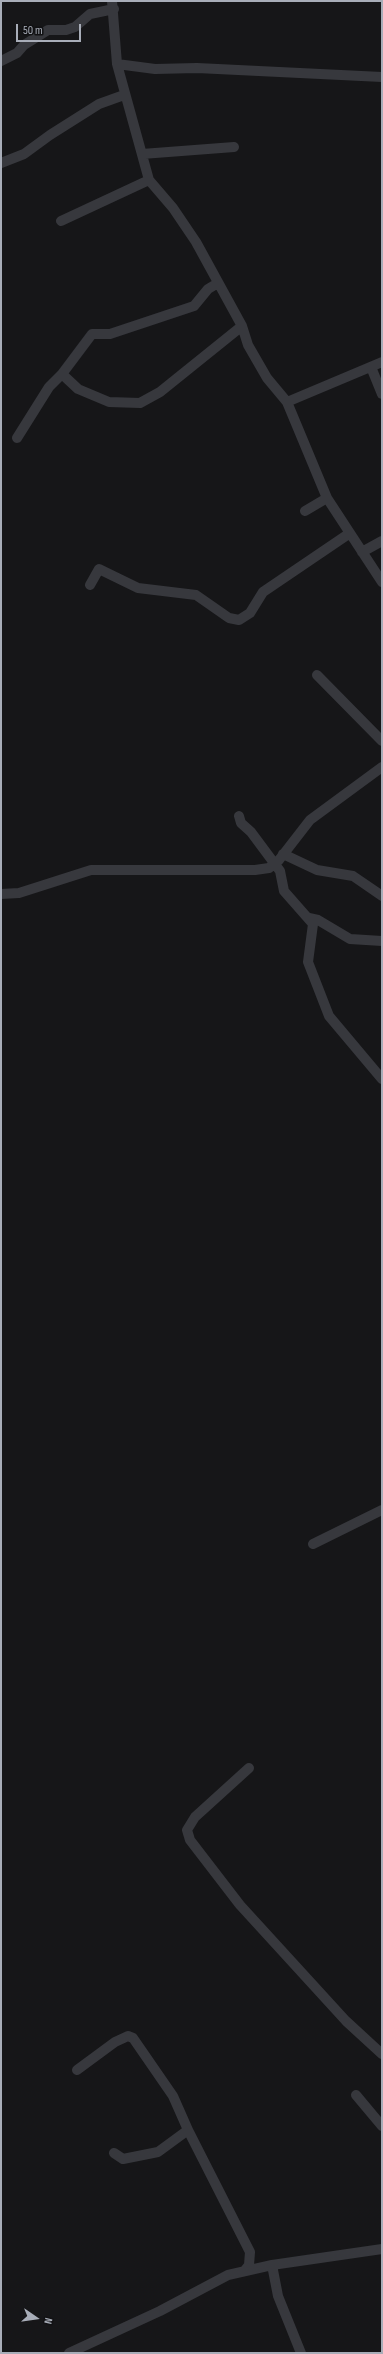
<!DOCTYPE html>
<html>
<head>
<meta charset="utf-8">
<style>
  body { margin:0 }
  #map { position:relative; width:383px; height:2354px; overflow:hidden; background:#161618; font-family:"Sofia Sans Condensed",sans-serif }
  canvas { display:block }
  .frame { position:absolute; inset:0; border:2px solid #a8adb8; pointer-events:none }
  .north { position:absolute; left:16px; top:2298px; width:40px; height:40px; -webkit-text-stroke:3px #111113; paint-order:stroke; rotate:103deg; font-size:11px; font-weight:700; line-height:16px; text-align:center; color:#a8adb8 }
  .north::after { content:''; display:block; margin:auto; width:14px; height:18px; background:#a8adb8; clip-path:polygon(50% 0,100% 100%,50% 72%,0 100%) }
  .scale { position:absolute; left:16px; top:24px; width:65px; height:18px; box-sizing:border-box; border:2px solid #a8adb8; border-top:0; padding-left:5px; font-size:12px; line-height:14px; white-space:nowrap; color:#a8adb8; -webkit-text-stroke:3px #111113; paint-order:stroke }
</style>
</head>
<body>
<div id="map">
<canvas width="383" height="2354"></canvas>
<div class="frame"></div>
<div class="north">N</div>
<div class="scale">50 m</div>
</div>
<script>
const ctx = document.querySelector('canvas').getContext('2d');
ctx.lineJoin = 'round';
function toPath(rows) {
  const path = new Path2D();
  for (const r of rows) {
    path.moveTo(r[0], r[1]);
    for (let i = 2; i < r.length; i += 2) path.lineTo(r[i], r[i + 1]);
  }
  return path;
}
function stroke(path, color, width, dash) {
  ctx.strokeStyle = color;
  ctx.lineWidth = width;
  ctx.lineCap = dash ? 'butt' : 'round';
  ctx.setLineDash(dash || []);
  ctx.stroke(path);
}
stroke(toPath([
  [112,1,117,64,149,180,173,208,196,242,242,326,248,345,267,378,287,402,327,498,382,582],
  [1,61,17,53,24,45,48,30,66,30,75,27,90,14,114,9],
  [117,64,155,69,197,68,382,77],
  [142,154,234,147],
  [1,163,24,154,50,135,99,104,124,95],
  [61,221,149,180],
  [371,367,382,394],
  [62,374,92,334,110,334,194,306,208,289,218,283],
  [287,402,382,362],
  [17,438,49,387,62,374,78,389,109,402,140,403,160,392,242,326],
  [305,511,327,498],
  [362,552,382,541],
  [90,585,99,569,138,588,196,595,229,618,239,620,250,613,263,592,350,533],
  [317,675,382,741],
  [239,816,241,823,251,832,280,871,284,891,313,924,308,962,329,1016,382,1079],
  [283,854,317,870,353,876,382,896],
  [1,894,19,893,91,870,255,870,269,868,279,860,310,820,382,767],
  [309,918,318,920,350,939,382,941],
  [313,1544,382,1510],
  [249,1768,195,1817,187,1830,190,1840,240,1905,346,2021,382,2054],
  [77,2070,115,2042,128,2036,133,2038,173,2096,188,2130],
  [356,2095,382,2126],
  [114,2153,123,2159,158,2152,188,2130,250,2252,249,2265,245,2270],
  [272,2265,278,2296,301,2353],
  [69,2353,160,2311,228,2275,272,2265,382,2249]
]), '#37383d', 10);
</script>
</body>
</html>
